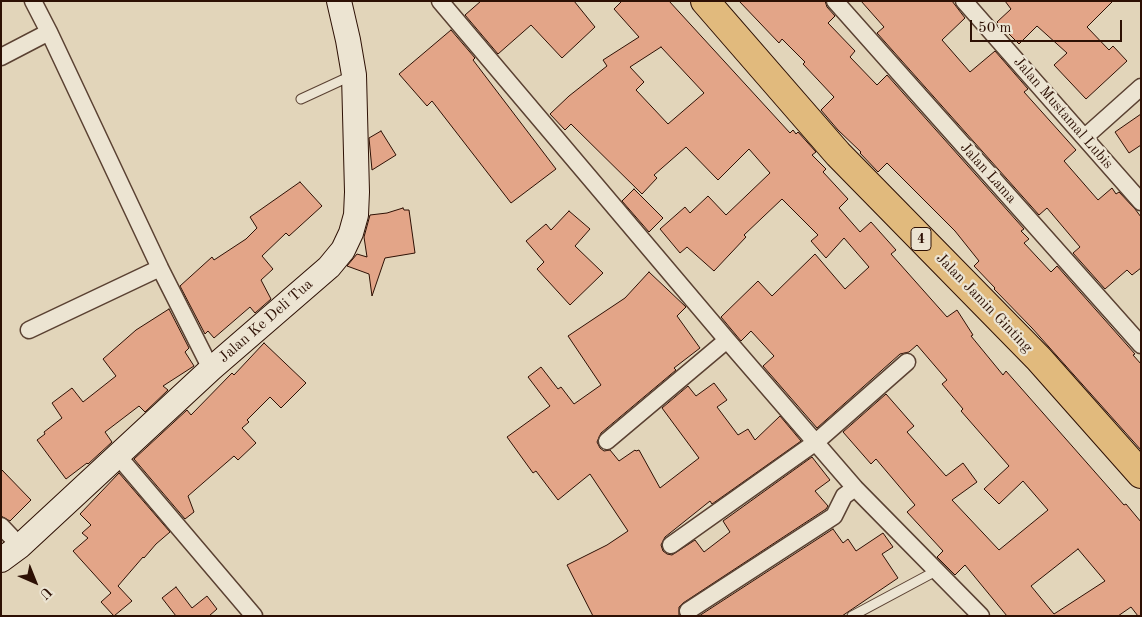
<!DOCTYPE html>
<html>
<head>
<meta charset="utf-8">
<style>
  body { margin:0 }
  #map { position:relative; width:1142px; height:617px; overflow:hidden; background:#e2d5ba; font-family:"Old Standard TT",serif }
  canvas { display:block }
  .frame { position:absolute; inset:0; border:2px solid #2d1004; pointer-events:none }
  .north { position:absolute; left:10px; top:557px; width:50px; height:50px; -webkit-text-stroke:4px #ece4d2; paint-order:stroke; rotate:136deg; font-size:14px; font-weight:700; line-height:20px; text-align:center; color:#2d1004 }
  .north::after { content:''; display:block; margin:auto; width:18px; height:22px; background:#2d1004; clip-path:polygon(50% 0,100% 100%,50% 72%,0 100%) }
  .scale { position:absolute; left:970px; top:20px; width:152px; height:22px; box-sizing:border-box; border:2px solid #2d1004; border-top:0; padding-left:6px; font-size:15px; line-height:18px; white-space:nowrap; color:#2d1004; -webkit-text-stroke:4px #ece4d2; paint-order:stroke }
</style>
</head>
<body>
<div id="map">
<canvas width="1142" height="617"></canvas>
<div class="frame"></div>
<div class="north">U</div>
<div class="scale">50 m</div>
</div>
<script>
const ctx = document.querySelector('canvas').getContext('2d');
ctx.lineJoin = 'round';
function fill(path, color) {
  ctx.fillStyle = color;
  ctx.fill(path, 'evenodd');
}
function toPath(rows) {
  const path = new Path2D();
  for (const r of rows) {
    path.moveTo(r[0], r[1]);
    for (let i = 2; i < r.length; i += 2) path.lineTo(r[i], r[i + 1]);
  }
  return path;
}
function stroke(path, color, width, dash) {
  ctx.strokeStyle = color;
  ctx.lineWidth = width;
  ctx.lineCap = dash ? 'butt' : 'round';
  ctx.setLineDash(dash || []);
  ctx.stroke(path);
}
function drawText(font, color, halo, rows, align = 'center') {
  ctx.font = font + ' "Old Standard TT",serif';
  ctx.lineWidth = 4.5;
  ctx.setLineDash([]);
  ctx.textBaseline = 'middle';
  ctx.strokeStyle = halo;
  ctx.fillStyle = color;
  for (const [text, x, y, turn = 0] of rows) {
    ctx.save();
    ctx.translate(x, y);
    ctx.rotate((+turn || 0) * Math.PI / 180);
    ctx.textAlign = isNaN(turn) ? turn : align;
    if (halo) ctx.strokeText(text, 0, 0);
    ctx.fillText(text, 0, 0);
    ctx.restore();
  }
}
const building = toPath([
  [481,1,574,1,595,27,562,58,531,25,498,54,465,15,481,1],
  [622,1,669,1,790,133,793,130,796,134,798,132,816,152,812,155,826,169,823,172,848,199,839,208,860,232,871,222,896,250,891,254,947,317,957,310,973,335,971,336,1003,375,1006,371,1124,505,1126,504,1141,522,1141,616,1138,616,1131,607,1118,616,1007,616,965,565,955,575,937,557,943,551,907,512,915,505,876,459,871,464,843,432,886,394,914,426,907,432,946,476,963,463,977,482,952,500,999,550,1048,510,1023,481,999,504,984,489,1009,466,961,411,963,409,942,384,947,380,917,345,909,352,900,354,817,428,763,366,774,356,751,331,741,341,721,317,758,281,772,296,815,254,845,289,869,267,844,238,826,258,811,241,818,235,782,199,744,235,746,237,714,271,687,247,680,253,660,229,685,207,690,213,708,196,726,215,770,173,749,149,718,180,686,147,654,175,657,178,642,194,571,124,565,130,550,114,569,96,607,66,603,60,639,37,614,9,622,1],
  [661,47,704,93,668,124,636,90,644,82,630,67,661,47],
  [1078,549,1105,581,1054,614,1031,586,1078,549],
  [739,1,825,1,827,7,835,16,828,23,855,51,850,57,877,85,887,75,1024,229,1021,231,1029,239,1024,243,1051,272,1057,266,1135,354,1133,355,1141,364,1141,450,1032,328,994,289,995,288,974,266,979,261,955,231,887,163,878,172,860,153,861,152,838,130,821,110,834,97,803,64,805,62,782,39,779,43,739,1],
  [861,1,952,1,965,18,942,40,970,72,995,51,1028,89,1024,92,1076,150,1064,161,1098,200,1112,188,1116,194,1119,192,1135,209,1141,217,1141,268,1132,275,1127,270,1105,289,1073,253,1080,247,1047,208,1039,215,877,33,884,27,861,1],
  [1005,1,1113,1,1087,27,1109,50,1113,46,1127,61,1086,99,1054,65,1067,53,1037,26,1019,44,997,22,1011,9,1005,1],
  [451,30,475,58,473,60,556,169,511,203,432,101,427,106,399,74,451,30],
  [1141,114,1141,145,1129,153,1115,132,1141,114],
  [381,131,396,155,372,170,369,138,381,131],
  [300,182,322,206,289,236,286,233,262,256,273,269,261,280,271,299,255,313,250,307,214,338,208,331,205,334,180,286,212,257,214,260,246,239,257,228,250,217,300,182],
  [634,189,663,218,649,232,622,201,634,189],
  [403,208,404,210,409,210,415,253,385,258,372,296,369,274,347,266,357,254,367,257,364,237,370,215,387,213,403,208],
  [569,211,590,229,575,246,603,273,570,305,537,269,544,262,526,241,546,224,551,230,569,211],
  [649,272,686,307,677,316,700,348,674,368,676,370,601,433,597,442,600,448,604,451,610,450,619,461,635,450,636,451,639,450,660,488,699,458,662,408,688,386,696,396,714,383,727,400,717,407,738,435,748,429,755,440,780,416,801,441,712,504,710,501,665,537,661,545,663,551,667,554,672,555,695,540,704,552,730,532,723,521,812,457,830,480,815,491,828,506,826,509,683,603,679,607,679,616,593,616,567,565,607,545,628,531,590,474,558,500,536,471,533,473,507,437,550,406,528,377,541,367,558,389,561,387,574,404,601,385,568,336,625,298,649,272],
  [169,309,189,348,185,352,194,366,163,386,168,390,145,412,139,406,105,432,112,442,88,464,87,463,66,479,37,440,45,434,44,432,62,418,52,403,72,388,83,402,116,376,103,359,136,330,169,309],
  [264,343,306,383,281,408,270,397,247,420,249,422,242,428,256,443,238,460,234,456,188,496,194,512,185,519,134,459,187,410,191,415,232,373,234,375,264,343],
  [1,469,31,500,10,521,1,516,1,469],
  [119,473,170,532,156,544,144,558,143,557,118,586,132,601,114,616,101,602,111,593,73,551,88,538,82,533,91,525,80,514,119,473],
  [833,529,843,543,848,539,856,551,883,533,893,547,882,554,898,578,842,616,699,616,833,529],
  [176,587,192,608,207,596,217,609,209,616,176,616,162,598,176,587]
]);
fill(building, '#e3a588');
stroke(building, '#2d1004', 1);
const lane = toPath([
  [301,99,353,75],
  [852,616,936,571]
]);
const street = toPath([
  [33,1,49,32,160,268,211,369],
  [440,1,727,340,855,488,981,616],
  [835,1,1141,345],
  [964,1,1141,202],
  [1,57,49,32],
  [1085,137,1141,87],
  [29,330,160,268],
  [607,441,727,340],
  [118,456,254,616],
  [1,526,20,546],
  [671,545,816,442,907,362],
  [688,611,834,516,844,496,855,488]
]);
const secondary = toPath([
  [1,560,20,546,211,369,329,267,343,250,351,233,356,215,357,192,354,75,348,40,339,1]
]);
const highway = toPath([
  [705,1,838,154,1039,359,1141,474]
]);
stroke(lane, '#5a4132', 11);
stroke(street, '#5a4132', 19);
stroke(secondary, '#2d1004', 26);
stroke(highway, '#2d1004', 30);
stroke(lane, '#ece4d2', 9);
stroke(street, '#ece4d2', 16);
stroke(secondary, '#ece4d2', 24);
stroke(highway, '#e1ba7d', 28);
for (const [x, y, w] of [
  [921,239,20]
]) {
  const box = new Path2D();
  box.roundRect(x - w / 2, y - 11.5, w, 23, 4);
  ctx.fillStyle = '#ece4d2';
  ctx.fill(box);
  stroke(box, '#2d1004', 1);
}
drawText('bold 14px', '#2d1004', null, [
  ["4",921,239]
]);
drawText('15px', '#2d1004', '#ece4d2', [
  ["Jalan Mustamal Lubis",1063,113,49],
  ["Jalan Lama",988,173,48],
  ["Jalan Jamin Ginting",984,303,46],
  ["Jalan Ke Deli Tua",266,321,-41]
]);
</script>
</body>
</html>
